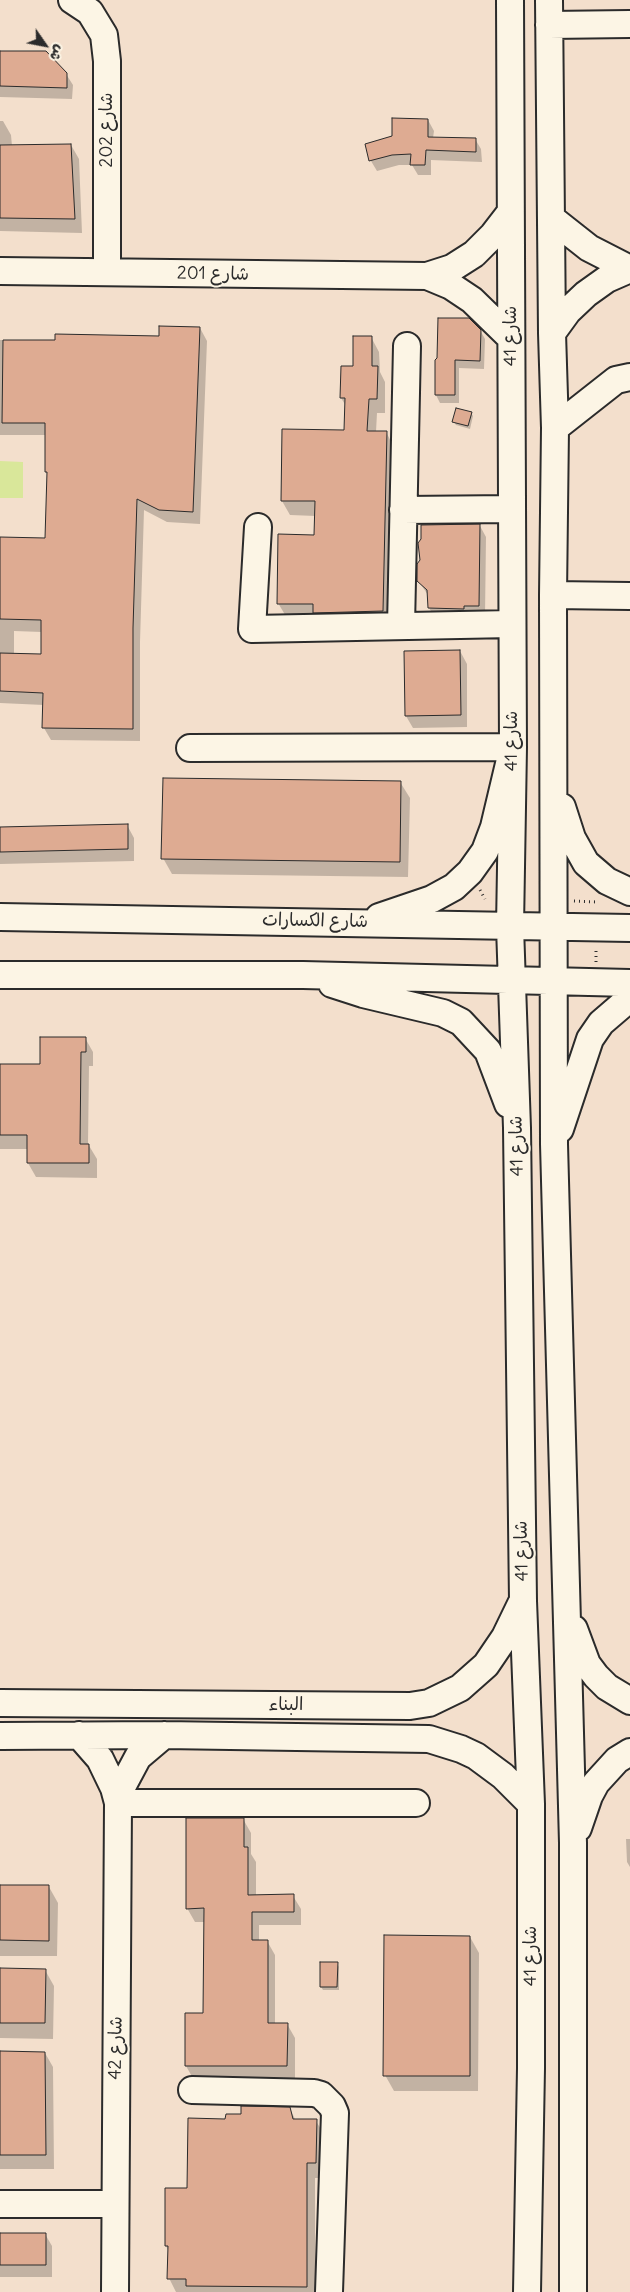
<!DOCTYPE html>
<html>
<head>
<meta charset="utf-8">
<style>
  body { margin:0 }
  #map { position:relative; width:630px; height:2292px; overflow:hidden; background:#fcf5e5; font-family:Delius,"Playpen Sans Arabic",sans-serif }
  canvas { display:block }
  .north { position:absolute; left:20px; top:20px; width:50px; height:50px; -webkit-text-stroke:4px #fcf5e5; paint-order:stroke; rotate:123deg; font-size:14px; font-weight:700; line-height:20px; text-align:center; color:#2b2b2b }
  .north::after { content:''; display:block; margin:auto; width:18px; height:22px; background:#2b2b2b; clip-path:polygon(50% 0,100% 100%,50% 72%,0 100%) }
</style>
</head>
<body>
<div id="map">
<canvas width="630" height="2292"></canvas>
<div class="north">ش</div>
</div>
<script>
const ctx = document.querySelector('canvas').getContext('2d');
ctx.lineJoin = 'round';
function fill(path, color) {
  ctx.fillStyle = color;
  ctx.fill(path, 'evenodd');
}
function toPath(rows) {
  const path = new Path2D();
  for (const r of rows) {
    path.moveTo(r[0], r[1]);
    for (let i = 2; i < r.length; i += 2) path.lineTo(r[i], r[i + 1]);
  }
  return path;
}
function stroke(path, color, width, dash) {
  ctx.strokeStyle = color;
  ctx.lineWidth = width;
  ctx.lineCap = dash ? 'butt' : 'round';
  ctx.setLineDash(dash || []);
  ctx.stroke(path);
}
function drawText(font, color, halo, rows, align = 'center') {
  ctx.font = font + ' Delius,"Playpen Sans Arabic",sans-serif';
  ctx.lineWidth = 4;
  ctx.setLineDash([]);
  ctx.textBaseline = 'middle';
  ctx.strokeStyle = halo;
  ctx.fillStyle = color;
  for (const [text, x, y, turn = 0] of rows) {
    ctx.save();
    ctx.translate(x, y);
    ctx.rotate((+turn || 0) * Math.PI / 180);
    ctx.textAlign = isNaN(turn) ? turn : align;
    if (halo) ctx.strokeText(text, 0, 0);
    ctx.fillText(text, 0, 0);
    ctx.restore();
  }
}
fill(toPath([
  [0,0,630,0,630,2292,0,2292]
]), '#f3dfcc');
fill(toPath([
  [0,461,23,462,23,498,0,498]
]), '#d9e79a');
fill(toPath([
  [0,52,66,74,73,85,72,99,0,97],
  [428,120,434,131,433,138,475,139,481,149,482,162,431,160,431,175,418,175,412,165,399,165,377,171,371,161,366,145,394,137],
  [0,121,3,121,11,135,12,146,71,145,79,159,82,233,0,231],
  [200,328,207,341,200,524,167,522,144,510,140,642,140,741,51,740,44,728,44,705,0,703,0,538,46,539,48,476,46,472,46,435,0,435,0,340,56,341,160,338],
  [14,631,42,632,42,656,14,655],
  [480,330,485,339,484,369,459,368,459,403,440,403,436,395,436,361],
  [371,337,379,352,380,372,385,382,385,413,377,413,376,432,386,432,394,447,390,626,287,618,278,603,316,536,316,516,290,515,282,501,345,432,346,406,341,398,355,367],
  [471,413,473,416,470,429,456,425,454,422],
  [480,526,486,537,485,616,436,619,429,608,428,595,418,580,421,560],
  [460,651,467,664,467,727,413,728,406,716],
  [400,782,410,798,408,877,172,874,163,858],
  [127,825,134,838,134,861,0,864,0,828],
  [85,1038,93,1052,93,1066,89,1066,88,1144,97,1159,97,1178,36,1177,28,1163,28,1149,0,1149,0,1066,42,1066],
  [243,1819,251,1833,251,1854,256,1862,256,1896,293,1896,301,1909,301,1925,259,1925,259,1941,267,1941,275,1955,275,2024,287,2024,295,2038,295,2080,194,2080,186,2066,204,2015,205,1922,195,1922,187,1908],
  [626,1839,630,1839,630,1867,627,1862],
  [0,1886,49,1887,58,1903,57,1956,0,1956],
  [470,1937,479,1953,478,2091,394,2091,385,2075],
  [337,1963,339,1967,339,1990,323,1990,321,1987],
  [0,1970,45,1970,54,1986,53,2039,0,2038],
  [0,2053,45,2053,53,2067,54,2169,0,2169],
  [290,2109,296,2121,316,2121,325,2136,324,2178,315,2178,315,2292,176,2292,169,2278,169,2252,166,2246,167,2189,188,2189,227,2120],
  [0,2234,45,2234,52,2246,52,2277,0,2277]
]), '#0003');
const building = toPath([
  [0,51,46,51,67,73,67,88,0,86,0,51],
  [392,118,428,119,428,137,476,138,476,152,426,150,425,165,410,165,411,154,392,155,369,161,365,144,392,136,392,118],
  [71,144,75,219,0,218,0,145,71,144],
  [438,318,469,318,481,330,480,361,455,360,455,395,435,395,435,360,437,358,438,318],
  [159,326,200,327,193,512,159,510,137,499,133,628,133,729,42,728,43,693,0,691,0,653,41,654,41,620,0,619,0,537,45,538,47,472,45,472,45,423,2,423,3,340,55,340,55,334,159,336,159,326],
  [353,336,372,336,372,366,378,366,377,399,369,399,367,431,387,431,383,611,313,613,313,604,277,604,278,534,314,535,315,501,281,501,282,429,344,430,345,398,340,398,341,366,353,366,353,336],
  [456,408,472,412,468,426,452,422,456,408],
  [480,524,479,606,464,606,464,609,428,608,427,590,417,581,417,564,420,560,418,543,421,539,421,525,480,524],
  [460,650,461,715,405,716,404,651,460,650],
  [163,778,401,781,400,862,161,859,163,778],
  [128,824,128,849,0,852,0,827,128,824],
  [40,1037,86,1037,86,1052,81,1052,80,1144,89,1144,89,1163,27,1163,27,1135,0,1135,0,1064,40,1064,40,1037],
  [186,1818,244,1818,244,1847,248,1847,248,1895,294,1894,294,1912,252,1912,252,1940,268,1940,268,2023,288,2023,287,2066,185,2066,185,2013,203,2013,204,1908,186,1909,186,1818],
  [0,1885,49,1885,49,1941,0,1940,0,1885],
  [384,1935,470,1936,470,2076,383,2076,384,1935],
  [320,1962,338,1962,337,1987,320,1987,320,1962],
  [0,1968,46,1969,45,2023,0,2023,0,1968],
  [0,2051,45,2052,46,2155,0,2155,0,2051],
  [241,2106,290,2107,293,2119,317,2119,316,2163,307,2163,307,2287,186,2286,186,2279,167,2279,168,2246,165,2246,165,2188,187,2188,188,2118,225,2119,226,2114,241,2114,241,2106],
  [0,2233,46,2233,46,2265,0,2265,0,2233]
]);
fill(building, '#deab92');
stroke(building, '#2b2b2b', 1);
const minor = toPath([
  [72,0,90,12,104,35,107,61,107,272],
  [510,0,513,747,510,927,517,1128,523,1601,531,1804,531,2068,527,2292],
  [549,0,552,333,555,428,553,595,554,1144,573,1843,573,2292],
  [549,25,630,24],
  [551,218,589,248,630,269],
  [0,271,427,276,452,268,474,254,493,235,510,213],
  [427,276,451,286,472,300,511,338],
  [552,333,568,311,586,294,607,279,630,269],
  [555,428,616,380,630,377],
  [403,510,512,509],
  [258,527,252,629,512,624],
  [553,595,630,596],
  [401,626,407,346],
  [190,748,513,747,494,827,485,851,470,872,454,887,432,899,379,917],
  [562,807,572,838,586,863,607,881,630,892],
  [0,917,630,928],
  [0,975,303,975,630,983],
  [332,984,363,994,443,1013,461,1022,488,1051,508,1104],
  [560,1129,590,1039,601,1023,630,998],
  [574,1629,587,1664,596,1676,607,1687,630,1701],
  [0,1703,410,1706,429,1703,460,1688,486,1665,505,1637,521,1604],
  [79,1735,100,1759,114,1788,118,1803],
  [0,1736,164,1735,429,1739,461,1749,476,1756,503,1776,531,1804],
  [118,1803,416,1803],
  [578,1828,589,1796,596,1783,617,1760,630,1752],
  [192,2090,314,2093,321,2095,332,2106,335,2113,329,2292],
  [0,2204,115,2204],
  [115,2292,118,1803,122,1787,138,1757,164,1735]
]);
stroke(minor, '#2b2b2b', 30);
stroke(toPath([
  [480,890,485,899],
  [574,901,597,902],
  [596,962,596,948]
]), '#2b2b2b', 3, [1, 4]);
stroke(minor, '#fcf5e5', 26);
drawText('18px', '#2b2b2b', '#fcf5e5', [
  ["شارع 202",107,130,-90],
  ["شارع 201",213,274,1],
  ["شارع 41",511,336,-90],
  ["شارع 41",512,741,-90],
  ["شارع الكسارات",315,921,1],
  ["شارع 41",517,1146,-91],
  ["شارع 41",522,1551,-91],
  ["البناء",286,1705],
  ["شارع 41",531,1956,-90],
  ["شارع 42",116,2048,-89]
]);
</script>
</body>
</html>
